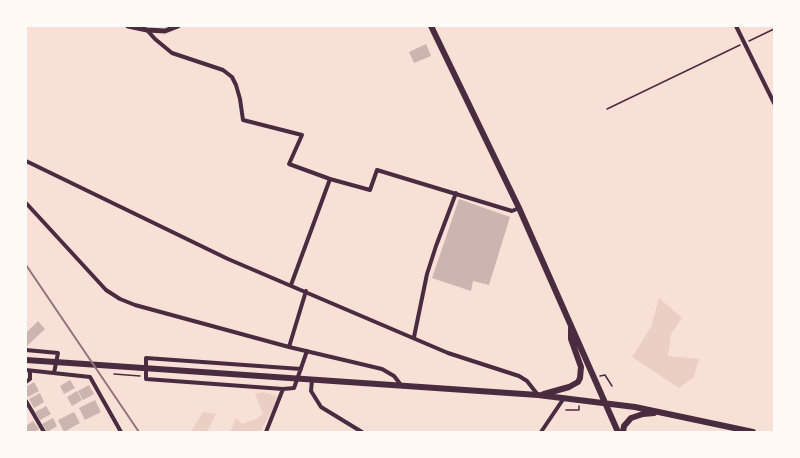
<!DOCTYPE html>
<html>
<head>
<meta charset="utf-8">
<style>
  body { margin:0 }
  #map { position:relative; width:800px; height:458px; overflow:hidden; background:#f7e1d7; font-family:Manrope,sans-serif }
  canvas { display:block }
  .frame { position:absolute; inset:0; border:27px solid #fffaf5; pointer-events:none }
</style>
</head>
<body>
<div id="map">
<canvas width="800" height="458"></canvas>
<div class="frame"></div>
</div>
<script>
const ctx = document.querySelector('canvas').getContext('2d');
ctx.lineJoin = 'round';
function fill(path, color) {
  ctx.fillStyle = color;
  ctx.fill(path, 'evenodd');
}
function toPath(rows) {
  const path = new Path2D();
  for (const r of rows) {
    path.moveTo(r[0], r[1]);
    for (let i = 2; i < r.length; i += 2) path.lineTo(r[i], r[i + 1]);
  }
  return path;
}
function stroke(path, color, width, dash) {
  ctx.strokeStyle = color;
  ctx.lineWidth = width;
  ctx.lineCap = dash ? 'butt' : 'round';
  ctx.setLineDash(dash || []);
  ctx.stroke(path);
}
fill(toPath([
  [659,298,682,318,671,334,668,356,699,359,694,377,679,388,632,357,651,327],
  [263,392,277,396,272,410,260,432,230,432,236,418,242,424,256,419,263,414,255,394],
  [203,412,216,414,207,432,191,432]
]), '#ebcfc5');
fill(toPath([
  [426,44,431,56,414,63,409,52],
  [459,199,510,217,489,285,473,281,471,291,432,278],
  [38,321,45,329,27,346,26,333],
  [70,380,75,388,64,394,60,386],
  [34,382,39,391,28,397,26,393,26,387],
  [89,385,94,394,83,400,78,391],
  [77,391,82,400,72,406,67,397],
  [40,393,44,402,34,408,29,399],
  [95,400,101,412,85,420,79,408],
  [46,406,51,414,40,420,35,412],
  [74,412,80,423,64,432,58,420],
  [53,418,57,426,47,432,42,424],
  [33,421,39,429,34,432,26,432,26,426]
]), '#ccb4b1');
stroke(toPath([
  [749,41,774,29],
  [607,109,740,45],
  [114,374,140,376],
  [600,376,605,375,612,386],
  [566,410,579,410,579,406]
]), '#4a2c40', 1.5);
stroke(toPath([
  [736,26,774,103],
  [147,30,155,39,172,53,223,70,232,77,236,85,240,99,243,120,302,135,289,164,330,179,370,190,377,170,512,211,519,208],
  [26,161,228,259,448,353,519,376,527,381,538,395],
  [26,203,106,290,120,299,135,305,289,347,382,369,394,376,401,385],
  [291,285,330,179],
  [414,337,427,274,436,246,456,193],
  [289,347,306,291],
  [26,350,58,353,54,373],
  [26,370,90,377,121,432],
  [312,380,311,391,321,407,362,432],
  [26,382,30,379,30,371],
  [283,389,146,379,146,358,301,369],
  [26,401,44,432],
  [266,432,283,389,294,388,307,351],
  [541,432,564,398]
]), '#4a2c40', 4);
stroke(toPath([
  [128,26,147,30,165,31,178,26]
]), '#4a2c40', 5);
stroke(toPath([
  [431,26,519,208,618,432],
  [26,360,538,395,635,407,753,432],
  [544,394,569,387,578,382,580,378,581,367,571,339,571,328],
  [623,432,624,426,631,418,643,414,654,413]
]), '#4a2c40', 6);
stroke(toPath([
  [26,265,139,432]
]), '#8f747c', 2);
</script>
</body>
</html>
